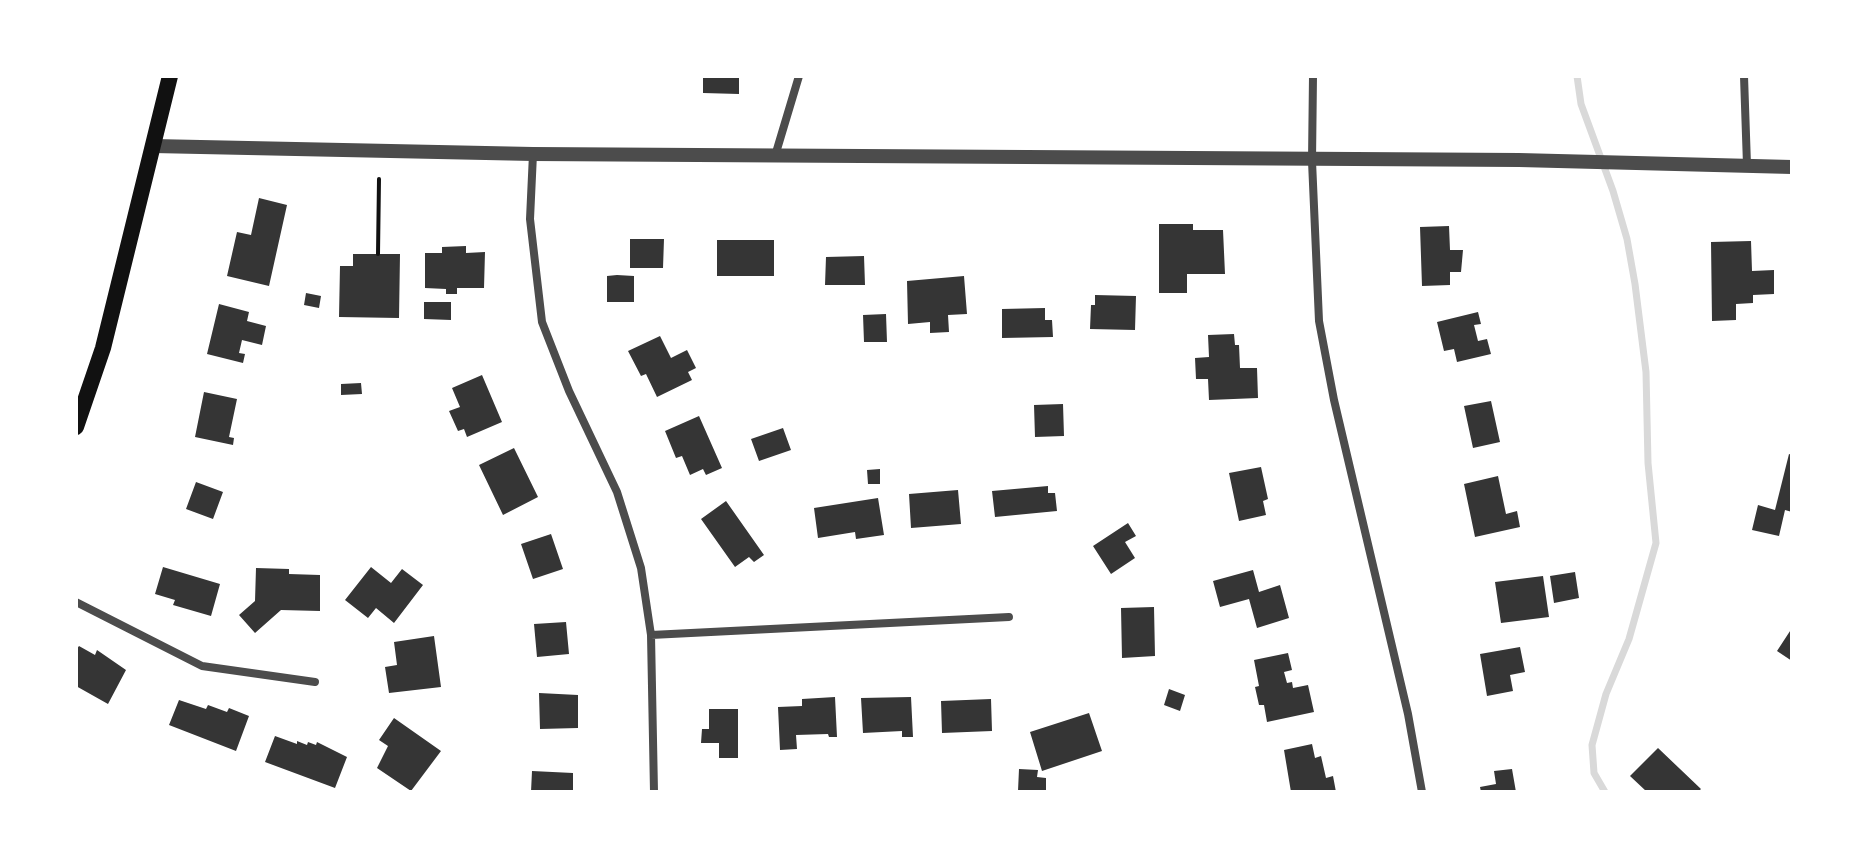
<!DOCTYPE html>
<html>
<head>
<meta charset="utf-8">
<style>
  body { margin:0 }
  #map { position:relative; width:1868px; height:868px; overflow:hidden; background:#fff; font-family:"DejaVu Sans",sans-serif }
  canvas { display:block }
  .frame { position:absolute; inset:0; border:78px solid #fff; pointer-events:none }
</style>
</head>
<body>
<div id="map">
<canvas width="1868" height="868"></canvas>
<div class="frame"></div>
</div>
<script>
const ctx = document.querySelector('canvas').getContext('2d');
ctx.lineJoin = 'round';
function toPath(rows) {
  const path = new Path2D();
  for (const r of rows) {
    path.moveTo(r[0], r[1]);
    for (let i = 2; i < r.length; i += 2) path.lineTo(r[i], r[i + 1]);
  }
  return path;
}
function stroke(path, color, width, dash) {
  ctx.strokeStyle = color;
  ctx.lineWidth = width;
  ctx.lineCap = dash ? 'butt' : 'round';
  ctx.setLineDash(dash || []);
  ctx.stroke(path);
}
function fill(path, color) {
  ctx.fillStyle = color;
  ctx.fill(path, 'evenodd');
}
stroke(toPath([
  [1577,76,1581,104,1613,191,1627,239,1635,284,1646,372,1648,463,1656,543,1629,639,1606,694,1592,745,1594,773,1605,792]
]), '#d9d9d9', 7);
fill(toPath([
  [703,76,739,76,739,94,703,93],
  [259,198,287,205,269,286,227,276,237,232,251,235],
  [1159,224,1193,224,1193,230,1223,230,1225,274,1187,274,1187,293,1159,293],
  [1449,226,1450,250,1463,250,1461,272,1450,272,1450,285,1422,286,1420,227],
  [630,239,664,239,663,268,630,268],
  [717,240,774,240,774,276,717,276],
  [1751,241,1752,271,1774,270,1774,294,1753,295,1753,303,1736,304,1736,320,1712,321,1711,242],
  [466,246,466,253,485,252,484,288,457,288,457,294,446,294,446,289,425,288,425,253,442,253,442,247],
  [353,254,400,254,399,318,339,317,340,266,353,266],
  [864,256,865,285,825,285,826,257],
  [617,275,634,276,634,302,607,302,607,276],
  [964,276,967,314,948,315,949,332,930,333,930,322,908,324,907,281],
  [306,293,321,296,319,308,304,305],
  [1095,295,1136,296,1135,330,1090,329,1091,305,1095,305],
  [424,302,451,302,451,320,424,319],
  [219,304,249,312,247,321,266,326,262,345,242,340,239,353,245,354,243,363,207,354],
  [1045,308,1045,320,1052,320,1053,337,1002,338,1002,309],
  [1478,312,1481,324,1474,325,1478,341,1487,339,1491,354,1457,362,1454,349,1444,351,1437,322],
  [886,314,887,342,864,342,863,315],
  [1234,334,1235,345,1239,345,1240,368,1257,368,1258,398,1209,400,1208,379,1196,379,1195,358,1209,357,1208,335],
  [660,336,671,358,687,350,696,368,688,372,692,380,657,397,646,374,641,376,628,351],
  [482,375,502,422,467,437,464,429,458,431,449,411,460,407,452,388],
  [361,383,362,394,341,395,341,384],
  [204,392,237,399,229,437,234,438,233,445,195,437],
  [1491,401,1500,442,1473,448,1464,406],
  [1063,404,1064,436,1035,437,1034,405],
  [699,416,722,468,706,475,703,469,690,475,682,456,676,458,665,431],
  [783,428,791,450,759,461,751,439],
  [514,448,538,497,503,515,479,465],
  [1789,454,1792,455,1792,512,1785,510,1779,536,1752,530,1758,505,1775,510],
  [1261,467,1268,499,1263,501,1266,515,1239,521,1229,473],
  [880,469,880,484,868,484,867,470],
  [1498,476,1506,514,1517,511,1520,527,1475,537,1464,484],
  [196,482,223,492,213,519,186,509],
  [1048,486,1048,493,1055,493,1057,511,995,517,992,491],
  [958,490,961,524,911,528,909,494],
  [878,498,884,535,856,539,855,532,818,538,814,508],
  [726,501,764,555,754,562,749,557,735,567,701,519],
  [1128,523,1136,536,1125,542,1135,558,1111,574,1093,546],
  [551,534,563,569,533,579,521,544],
  [163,567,220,584,211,616,173,605,175,600,155,594],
  [371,567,391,583,402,569,423,585,394,623,376,608,368,618,345,600],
  [256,568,289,569,289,574,320,575,320,611,281,610,255,633,239,615,255,601],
  [1253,570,1259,592,1280,585,1289,618,1257,628,1249,599,1220,607,1213,581],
  [1575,572,1579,598,1554,603,1550,576],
  [1543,576,1549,617,1501,623,1495,582],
  [1154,607,1155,656,1122,658,1121,608],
  [566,622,569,654,537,657,534,624],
  [1792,628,1792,661,1777,651],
  [434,636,441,687,389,693,385,667,397,665,394,642],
  [79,646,95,655,97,650,126,670,108,704,76,686,76,650],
  [1520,647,1525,672,1510,675,1513,691,1487,696,1480,654],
  [1288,653,1292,670,1284,672,1287,683,1292,682,1293,688,1308,685,1314,712,1267,722,1264,705,1259,705,1255,687,1259,686,1254,660],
  [1169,689,1185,695,1180,711,1164,705],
  [539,693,578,695,578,728,540,729],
  [835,697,837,737,829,737,828,734,796,735,797,749,780,750,778,707,802,706,802,699],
  [911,697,913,737,902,737,902,731,863,733,861,698],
  [991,699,992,731,942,733,941,701],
  [179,700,206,709,208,705,227,712,229,708,249,716,236,751,169,725],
  [709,709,738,709,738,758,719,758,719,743,701,743,702,729,709,729],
  [1089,713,1102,751,1042,771,1030,732],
  [394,718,441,751,411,791,377,768,388,746,379,740],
  [275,736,297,744,297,741,307,745,308,742,316,745,317,742,347,757,335,788,265,762],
  [1312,744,1315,758,1321,756,1326,778,1333,776,1336,792,1291,792,1284,750],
  [1658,748,1701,789,1698,792,1647,792,1630,776],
  [1019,769,1038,770,1037,777,1046,778,1046,792,1018,791],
  [1512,769,1516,792,1481,792,1480,787,1496,784,1494,771],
  [532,771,573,773,573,792,531,792]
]), '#353535');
stroke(toPath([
  [378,254,379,179]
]), '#111', 4);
stroke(toPath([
  [1313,76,1312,161,1319,321,1334,400,1408,714,1422,792],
  [1744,76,1747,165],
  [533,154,530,219,542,322,569,391,617,492,641,568,651,635,654,792],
  [775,156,799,76],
  [76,602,202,666,315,682],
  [651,635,1009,617]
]), '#4c4c4c', 8);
stroke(toPath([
  [153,146,533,154,1519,160,1792,167]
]), '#4c4c4c', 14);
stroke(toPath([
  [76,427,103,348,170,76]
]), '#111', 16);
</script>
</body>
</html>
